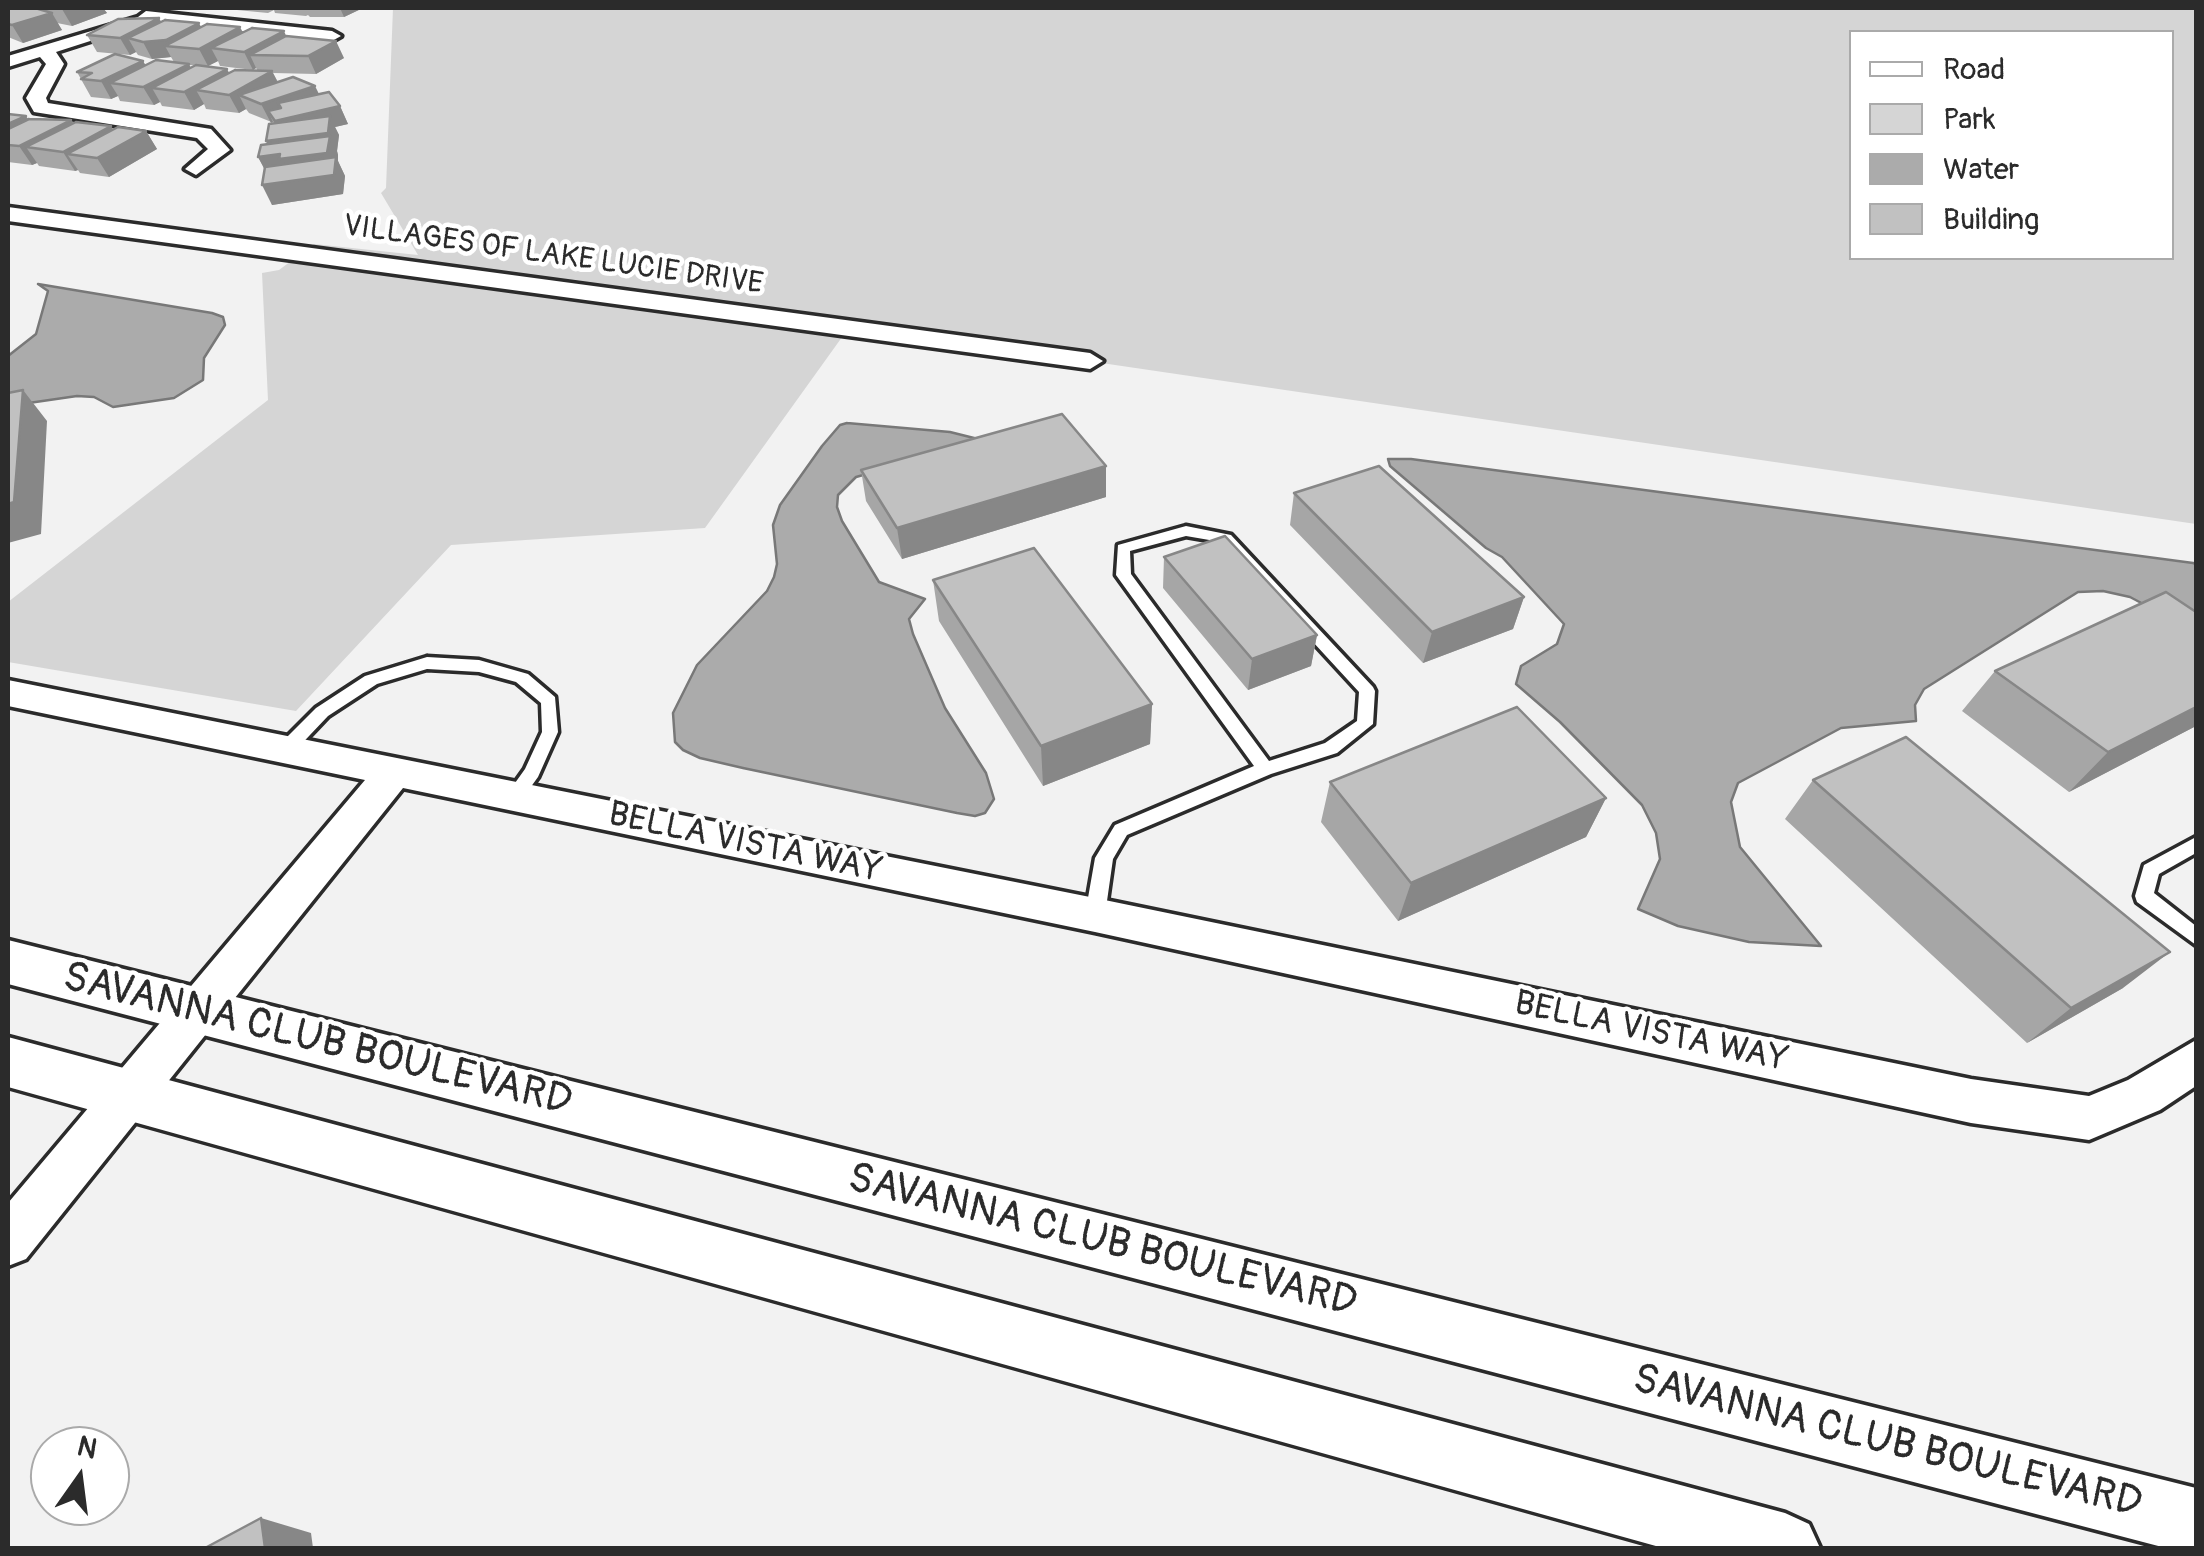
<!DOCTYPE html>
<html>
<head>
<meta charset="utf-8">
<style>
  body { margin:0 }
  #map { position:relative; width:2204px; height:1556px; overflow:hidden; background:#f2f2f2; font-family:Pangolin,sans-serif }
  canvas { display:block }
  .frame { position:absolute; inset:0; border:10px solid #2b2b2b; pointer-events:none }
  .legend { position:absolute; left:1849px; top:30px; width:325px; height:230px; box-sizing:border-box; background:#fff; border:2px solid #aaa; margin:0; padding:12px 18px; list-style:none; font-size:30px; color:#2b2b2b }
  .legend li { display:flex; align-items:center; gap:20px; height:50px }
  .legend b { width:50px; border:2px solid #aaa }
  .north { position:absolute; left:30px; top:1426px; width:100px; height:100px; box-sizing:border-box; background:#fff; border:2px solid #aaa; border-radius:50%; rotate:14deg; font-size:28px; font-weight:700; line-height:40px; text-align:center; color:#2b2b2b }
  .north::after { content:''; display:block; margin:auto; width:35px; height:45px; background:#2b2b2b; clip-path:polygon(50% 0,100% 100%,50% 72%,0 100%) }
</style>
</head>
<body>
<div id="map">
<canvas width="2204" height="1556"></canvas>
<div class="frame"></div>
<ul class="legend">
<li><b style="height:12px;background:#fff"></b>Road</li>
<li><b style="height:28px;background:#d5d5d5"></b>Park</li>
<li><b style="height:28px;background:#ababab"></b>Water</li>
<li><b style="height:28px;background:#c1c1c1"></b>Building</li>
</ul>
<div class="north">N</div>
</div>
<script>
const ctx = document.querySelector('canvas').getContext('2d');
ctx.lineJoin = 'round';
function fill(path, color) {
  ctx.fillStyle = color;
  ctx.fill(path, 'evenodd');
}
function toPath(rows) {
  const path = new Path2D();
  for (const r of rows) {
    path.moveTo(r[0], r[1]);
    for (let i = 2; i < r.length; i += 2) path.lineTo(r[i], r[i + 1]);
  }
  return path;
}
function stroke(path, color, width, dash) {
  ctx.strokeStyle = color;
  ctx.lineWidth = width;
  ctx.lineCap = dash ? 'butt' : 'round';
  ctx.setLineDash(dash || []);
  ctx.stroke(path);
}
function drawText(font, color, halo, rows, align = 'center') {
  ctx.font = font + ' Pangolin,sans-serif';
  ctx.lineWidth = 9;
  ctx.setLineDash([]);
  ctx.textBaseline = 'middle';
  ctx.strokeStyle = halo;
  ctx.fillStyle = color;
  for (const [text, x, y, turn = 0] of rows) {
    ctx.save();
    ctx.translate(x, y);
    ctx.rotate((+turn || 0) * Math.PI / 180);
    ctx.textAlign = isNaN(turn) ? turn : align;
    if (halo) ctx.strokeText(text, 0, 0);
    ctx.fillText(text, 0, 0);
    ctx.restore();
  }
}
fill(toPath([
  [393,8,2196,8,2196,524,850,326,705,528,451,545,296,711,8,662,8,602,268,400,262,273,279,270,314,244,418,255,381,193,386,188],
  [1852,32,2172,32,2172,258,1852,258]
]), '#d5d5d5');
const water = toPath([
  [38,284,212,313,223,317,225,325,204,358,203,380,174,398,113,407,94,397,77,396,8,406,8,356,36,334,48,291,38,284],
  [847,423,950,432,978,439,976,444,856,477,838,495,837,507,842,521,879,582,925,599,909,619,913,634,945,708,986,773,994,799,985,813,975,816,957,813,743,768,700,758,683,750,675,742,673,713,697,665,767,591,774,577,777,564,773,525,780,505,822,446,840,425,847,423],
  [1388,459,1411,459,2193,563,2196,564,2196,632,2130,597,2103,591,2078,592,1924,689,1915,705,1916,721,1841,728,1738,783,1731,802,1740,847,1821,946,1749,942,1678,926,1638,909,1660,859,1656,833,1642,805,1560,722,1516,684,1521,666,1557,644,1564,624,1502,557,1486,548,1390,466,1388,459]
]);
fill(water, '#ababab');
stroke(water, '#787878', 2.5);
const service = toPath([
  [1186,526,1231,535,1373,687,1375,691,1373,724,1337,753,1271,774,1127,835,1113,859,1105,915,1102,921,1095,923,1088,921,1085,915,1095,858,1115,825,1254,766,1116,575,1118,545,1186,526],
  [1186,536,1221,542,1359,692,1357,721,1325,743,1269,761,1131,574,1130,551,1186,536],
  [427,657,479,660,528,674,555,697,558,732,538,777,520,802,514,804,508,802,505,797,525,769,542,732,541,703,516,682,479,672,427,669,377,684,328,716,291,755,279,755,276,750,279,745,316,708,365,676,427,657],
  [2196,837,2196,853,2159,874,2154,893,2196,926,2196,945,2137,902,2135,896,2144,865,2196,837]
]);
const minor = toPath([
  [146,11,332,31,341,36,332,41,142,20,140,25,56,52,64,64,46,98,48,103,211,129,230,150,196,175,185,169,208,149,197,138,34,112,26,98,46,64,40,57,8,67,8,56,138,17,146,11],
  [8,207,1090,353,1103,361,1090,369,8,221,8,207],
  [8,680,1095,898,1971,1079,2089,1096,2128,1080,2196,1040,2196,1086,2160,1110,2089,1140,1971,1123,1095,932,403,788,26,1259,8,1266,8,1203,365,780,8,706,8,680]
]);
const tertiary = toPath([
  [8,940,2196,1488,2196,1548,2166,1548,8,984,8,940],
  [8,1037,1785,1513,1809,1524,1820,1548,1663,1548,8,1087,8,1037]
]);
stroke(service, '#2b2b2b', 7);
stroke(minor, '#2b2b2b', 7);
stroke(tertiary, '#2b2b2b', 7);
fill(service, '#fff');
fill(minor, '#fff');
fill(tertiary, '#fff');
fill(toPath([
  [8,8,103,8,107,13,72,26,57,23,62,30,23,43,8,37],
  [208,8,363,8,344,17,310,17,308,15,306,16,275,13,274,10,268,13,237,10,236,8,231,10],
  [159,18,161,22,286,36,344,58,316,74,273,73,278,82,319,94,340,106,348,124,335,127,339,135,337,151,338,155,338,161,345,176,343,194,272,205,265,169,258,157,267,144,266,141,274,123,249,113,246,109,239,113,206,109,204,104,194,110,162,106,160,102,154,105,120,101,118,96,111,99,91,97,77,72,143,61,145,65,174,62,171,57,152,59,138,55,136,52,130,55,97,52,87,35],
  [218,61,220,66,253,70,256,68,258,71,229,73,227,69,191,68,189,65,208,66],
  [8,114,28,119,71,120,73,123,113,130,146,131,157,149,109,177,80,173,78,170,75,171,39,166,37,163,32,165,8,162],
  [1106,466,1106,497,902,559,866,501,861,470],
  [1294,493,1524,597,1513,629,1423,663,1290,525],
  [1164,557,1317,635,1311,666,1248,690,1163,588],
  [933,580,1152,704,1150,744,1043,786,939,621],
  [2196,612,2196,726,2069,792,1962,711,1995,671],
  [1813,780,2123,988,2027,1043,1785,819],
  [1330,782,1606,798,1586,837,1398,921,1321,822]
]), '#a6a6a6');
fill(toPath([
  [66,8,103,8,107,13,72,26,62,9],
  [340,8,363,8,344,17],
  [52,13,62,30,23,43,12,25],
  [159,18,168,35,199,23,208,40,165,46,171,57,152,59,143,42,128,38,136,52,130,55,120,38],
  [240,27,249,44,211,48,218,61,208,66,199,49],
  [284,31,292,49,250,55,256,68,253,70,244,52],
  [336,41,344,58,316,74,308,56],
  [143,61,153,78,110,83,118,96,111,99,101,81],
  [189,64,198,82,152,88,160,102,154,105,143,87],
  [227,69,236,87,196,90,204,104,194,110,184,92],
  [272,71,281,89,239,95,246,109,239,113,229,95],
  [315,86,324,104,278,103,285,118,340,106,348,124,335,127,339,135,337,151,338,155,338,161,345,176,343,194,272,205,262,185,268,176,258,157,273,155,266,141,284,138,268,111,273,122,271,123,261,104],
  [26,116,38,134,8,145,8,124],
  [71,120,83,138,26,147,37,163,32,165,19,146],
  [111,126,122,144,146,131,157,149,109,177,97,158,67,154,78,170,75,171,63,152],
  [23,390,47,421,41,534,8,543,8,504],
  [1106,466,1106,497,902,559,897,528],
  [1524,597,1513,629,1423,663,1432,632],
  [1317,635,1311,666,1248,690,1252,659],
  [1152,704,1150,744,1043,786,1041,746],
  [2196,707,2196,726,2069,792,2108,752],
  [1606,798,1586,837,1398,921,1411,883],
  [2170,952,2123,988,2027,1043,2071,1008],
  [261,1518,311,1533,313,1548,265,1548]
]), '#878787');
const building = toPath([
  [8,8,35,8,52,13,12,25,8,24,8,8],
  [159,18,120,38,87,35,118,19,159,18],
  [165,20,199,23,166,40,143,42,128,38,165,20],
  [207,24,240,27,199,49,165,46,207,24],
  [252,28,284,31,244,52,211,48,252,28],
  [286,36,336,41,308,56,250,55,286,36],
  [115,54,143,61,101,81,81,79,92,73,77,72,115,54],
  [156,60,189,64,143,87,110,83,156,60],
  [196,65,227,69,184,92,152,88,196,65],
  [235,70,272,71,229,95,196,90,235,70],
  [293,77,315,86,261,104,239,95,293,77],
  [329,92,340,106,275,121,268,111,281,108,278,103,329,92],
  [8,114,26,116,8,124,8,114],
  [330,116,328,133,266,141,269,124,330,116],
  [29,119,71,120,19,146,8,145,8,129,29,119],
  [76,122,111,126,63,152,26,147,76,122],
  [118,127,146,131,97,158,67,154,118,127],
  [330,136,327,153,279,159,280,154,258,157,261,145,330,136],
  [336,157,334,175,262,185,265,167,336,157],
  [23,390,14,502,8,504,8,393,23,390],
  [1062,414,1106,466,897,528,861,470,1062,414],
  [1379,466,1524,597,1432,632,1294,493,1379,466],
  [1225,536,1317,635,1252,659,1164,557,1225,536],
  [1034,548,1152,704,1041,746,933,580,1034,548],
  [2166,592,2196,612,2196,707,2108,752,1995,671,2166,592],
  [1517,707,1606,798,1411,883,1330,782,1517,707],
  [1906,737,2170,952,2071,1008,1813,780,1906,737],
  [261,1518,265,1548,205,1548,261,1518]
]);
fill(building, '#c1c1c1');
stroke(building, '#878787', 2.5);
drawText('30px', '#2b2b2b', '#fff', [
  ["VILLAGES OF LAKE LUCIE DRIVE",553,256,8]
]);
drawText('35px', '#2b2b2b', '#fff', [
  ["BELLA VISTA WAY",745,844,12],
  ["BELLA VISTA WAY",1651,1033,12]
]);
drawText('42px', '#2b2b2b', '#fff', [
  ["SAVANNA CLUB BOULEVARD",317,1041,14],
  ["SAVANNA CLUB BOULEVARD",1102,1242,14],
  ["SAVANNA CLUB BOULEVARD",1887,1443,14]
]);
</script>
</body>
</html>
